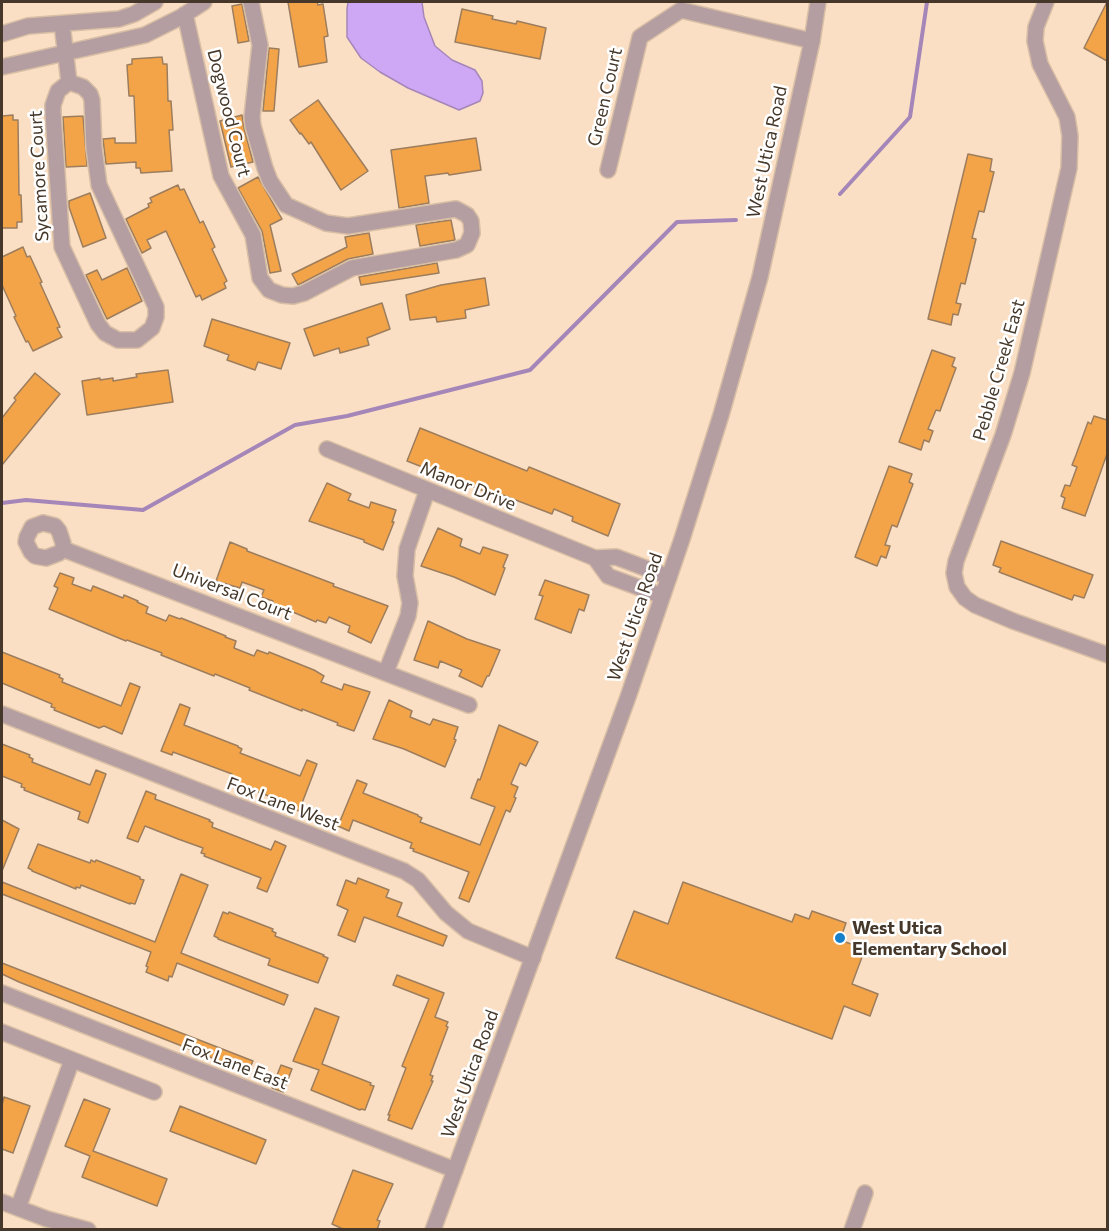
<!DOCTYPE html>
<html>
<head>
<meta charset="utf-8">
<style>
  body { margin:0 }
  #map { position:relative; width:1109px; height:1231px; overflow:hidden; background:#fbdfc4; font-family:Commissioner,sans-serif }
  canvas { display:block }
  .frame { position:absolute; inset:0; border:3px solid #45382a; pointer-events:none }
</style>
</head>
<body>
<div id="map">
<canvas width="1109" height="1231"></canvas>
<div class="frame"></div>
</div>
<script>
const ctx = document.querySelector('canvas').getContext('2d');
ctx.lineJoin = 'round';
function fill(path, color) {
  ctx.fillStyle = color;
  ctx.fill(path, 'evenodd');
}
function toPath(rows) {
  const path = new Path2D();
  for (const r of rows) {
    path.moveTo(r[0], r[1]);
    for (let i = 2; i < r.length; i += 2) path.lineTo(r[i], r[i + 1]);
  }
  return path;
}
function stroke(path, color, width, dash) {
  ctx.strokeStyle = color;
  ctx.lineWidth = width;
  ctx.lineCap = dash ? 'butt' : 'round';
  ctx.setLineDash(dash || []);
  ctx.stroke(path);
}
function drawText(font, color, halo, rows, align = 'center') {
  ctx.font = font + ' Commissioner,sans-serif';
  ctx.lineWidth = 5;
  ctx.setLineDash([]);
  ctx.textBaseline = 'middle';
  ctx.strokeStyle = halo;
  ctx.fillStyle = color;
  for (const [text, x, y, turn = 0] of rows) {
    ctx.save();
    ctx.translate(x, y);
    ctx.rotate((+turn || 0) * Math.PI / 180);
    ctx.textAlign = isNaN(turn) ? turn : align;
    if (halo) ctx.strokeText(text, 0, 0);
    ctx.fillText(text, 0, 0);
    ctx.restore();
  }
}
const water = toPath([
  [348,2,422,2,424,17,435,46,452,60,475,70,482,81,483,93,480,101,459,110,408,88,380,72,361,58,347,37,347,9,348,2]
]);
fill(water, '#cea8f5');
stroke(water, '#a586b8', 1.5);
stroke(toPath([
  [840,194,910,117,927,2],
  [2,503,26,500,143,510,295,425,347,416,530,370,677,222,736,220]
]), '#a586b8', 4);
const building = toPath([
  [288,2,317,2,318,5,323,4,328,36,324,37,327,62,299,67,288,2],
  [1107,2,1107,61,1084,48,1107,2],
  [242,4,249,41,238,43,232,6,242,4],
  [462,9,493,16,492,19,516,24,517,21,546,28,540,59,455,42,462,9],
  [269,48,279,49,274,111,263,111,269,48],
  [162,57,163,64,167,64,168,101,171,101,173,130,169,130,172,171,141,173,140,168,136,168,136,162,106,164,103,139,115,138,115,143,136,143,134,96,129,96,127,65,132,64,132,59,162,57],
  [318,100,368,171,341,190,311,142,309,144,301,133,300,134,290,120,318,100],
  [13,115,13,120,18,120,19,195,21,195,22,222,17,222,17,228,2,228,2,116,13,115],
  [242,115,244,128,253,162,231,167,220,121,242,115],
  [83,116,87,166,66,167,63,117,83,116],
  [476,138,481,170,449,175,448,173,425,176,429,203,399,208,391,150,476,138],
  [968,154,992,159,990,171,994,172,984,212,979,211,972,238,976,239,965,284,961,283,956,303,961,304,958,315,953,314,951,325,928,319,968,154],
  [258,177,282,219,270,225,281,271,270,273,262,231,238,188,258,177],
  [178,185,180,190,184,189,200,223,203,221,215,247,212,249,227,281,224,283,226,288,202,300,200,295,196,297,166,231,147,240,151,248,142,253,126,219,149,207,148,204,152,202,150,198,178,185],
  [90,193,106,238,83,247,69,207,69,201,90,193],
  [451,220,455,240,420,246,416,225,451,220],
  [369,233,373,254,348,259,298,285,292,274,347,247,345,237,369,233],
  [23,247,27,257,30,256,42,282,40,283,60,327,57,328,62,337,33,351,28,341,26,342,14,317,16,316,2,285,2,257,23,247],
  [437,263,439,273,361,285,359,277,437,263],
  [127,268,142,301,107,319,86,275,97,270,102,280,127,268],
  [485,278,489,305,465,310,466,318,437,322,436,317,410,320,406,295,441,285,485,278],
  [382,303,390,329,367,338,369,345,340,353,339,348,314,356,304,329,382,303],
  [212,319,290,343,281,369,258,362,255,370,227,360,229,355,204,346,212,319],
  [932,350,955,358,952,366,956,368,940,411,936,410,928,429,933,431,929,442,924,440,921,450,899,442,932,350],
  [168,370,173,402,87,415,82,381,100,378,100,380,113,378,113,381,137,377,136,374,168,370],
  [35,373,60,394,2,465,2,418,16,400,14,398,35,373],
  [1094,416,1107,420,1107,454,1085,516,1062,508,1065,498,1061,496,1065,485,1070,486,1077,467,1072,465,1076,455,1088,422,1091,424,1094,416],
  [420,428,527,471,529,467,620,504,608,536,572,521,573,517,554,509,552,514,500,494,499,497,407,461,420,428],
  [889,466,912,474,909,482,913,484,897,527,892,525,885,545,890,546,886,558,881,556,877,566,855,557,889,466],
  [327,483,351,494,348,500,369,508,371,502,396,510,392,522,394,522,383,550,364,542,364,540,309,521,327,483],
  [438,528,462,539,460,546,480,554,483,547,508,555,503,567,505,568,495,595,454,577,421,566,438,528],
  [1001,541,1093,575,1084,598,1074,595,1072,600,999,572,1001,568,993,565,1001,541],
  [230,542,247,549,247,551,334,584,333,586,388,606,371,643,348,632,350,626,329,617,326,623,317,620,316,622,272,603,273,601,261,597,264,590,242,582,240,588,216,581,230,542],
  [60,573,74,578,72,584,91,591,93,586,123,598,124,595,138,601,137,602,148,607,146,613,166,621,169,615,180,619,181,618,226,636,225,637,236,641,234,648,254,656,257,650,268,654,269,652,314,670,324,676,321,682,342,690,344,684,370,692,354,731,337,725,338,723,302,709,302,711,249,690,250,688,215,674,214,676,161,655,162,653,127,640,126,641,49,609,58,588,54,586,60,573],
  [545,580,589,595,584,611,579,609,571,633,535,619,543,596,539,595,545,580],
  [428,621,467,639,500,650,489,676,487,676,482,687,459,676,462,670,440,661,438,668,414,660,428,621],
  [2,652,60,675,59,677,63,679,62,682,121,706,130,683,140,687,122,734,104,726,99,728,54,710,55,708,51,707,52,704,2,683,2,652],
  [389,700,412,711,410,717,430,725,433,719,458,727,454,739,456,740,445,767,404,749,373,739,389,700],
  [180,704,190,708,184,725,238,746,238,747,242,749,240,753,300,776,307,760,317,764,299,811,288,807,289,804,233,782,234,780,230,779,232,774,173,752,172,755,161,751,180,704],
  [499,725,538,742,526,766,520,763,511,784,518,787,514,797,516,798,510,812,506,810,469,902,459,898,469,872,413,851,414,849,410,848,412,843,353,820,349,831,338,826,357,780,367,784,363,793,418,815,418,816,422,818,420,822,480,845,495,807,471,798,478,779,480,780,499,725],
  [2,744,30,755,29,757,33,759,32,762,90,785,96,770,106,774,88,823,78,819,80,812,24,790,25,788,21,787,22,784,2,776,2,744],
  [146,791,156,795,155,799,210,820,209,821,213,823,212,827,271,850,275,841,286,846,267,892,257,888,261,878,204,856,205,854,201,853,203,848,178,839,145,826,138,842,127,838,146,791],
  [2,820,19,829,2,871,2,820],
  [38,844,90,863,91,860,95,862,96,860,140,877,140,879,144,880,135,904,130,903,130,904,81,885,80,888,76,887,76,889,32,871,32,870,28,868,38,844],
  [181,874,208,885,181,953,288,995,284,1005,177,963,172,977,169,976,168,981,146,972,148,967,146,966,151,952,2,894,2,882,155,942,181,874],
  [358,878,389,890,386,897,402,903,397,916,447,936,443,946,364,917,355,942,338,935,348,910,337,905,346,880,356,884,358,878],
  [683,882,792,922,795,914,809,919,812,911,846,923,840,940,865,949,852,984,878,994,870,1016,844,1006,832,1039,616,958,634,911,668,924,683,882],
  [223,912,228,914,229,912,273,929,272,931,276,933,275,936,324,955,323,956,328,958,318,983,268,965,270,959,218,939,218,938,214,936,223,912],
  [2,963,253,1061,248,1072,19,982,2,974,2,963],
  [397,975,444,993,435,1017,448,1022,446,1026,448,1027,430,1075,433,1076,431,1081,433,1081,412,1129,388,1120,390,1115,388,1115,406,1068,402,1066,429,999,393,985,397,975],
  [315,1008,339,1017,322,1064,371,1083,370,1085,374,1086,365,1110,361,1109,360,1110,311,1090,319,1070,293,1061,315,1008],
  [281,1065,292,1069,283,1092,272,1088,281,1065],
  [4,1097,30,1106,13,1153,2,1149,2,1105,4,1097],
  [84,1099,110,1109,93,1151,167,1179,157,1206,82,1177,90,1156,65,1146,84,1099],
  [180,1106,266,1140,256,1164,170,1131,180,1106],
  [353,1170,393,1184,377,1220,380,1221,377,1230,345,1230,332,1224,353,1170]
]);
fill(building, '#f4a448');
stroke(building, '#9c7d5d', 1.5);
const minor = toPath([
  [1046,2,1036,27,1035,41,1040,64,1067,117,1070,136,1069,168,1022,373,1003,435,956,561,954,573,957,587,965,598,975,605,1013,621,1108,655],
  [185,14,221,176,253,235,260,278,269,290,282,295,293,296,304,293,352,268,456,250,467,245,472,233,471,221,467,215,456,209,348,226,326,223,286,205,270,181,265,168,253,126,252,117,260,45,251,2],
  [62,24,69,82,58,91,53,105,53,113,62,247,98,324,105,333,118,340,137,340,152,328,156,317,156,307,99,185,94,148,92,100,90,94,83,87,69,82],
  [2,34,28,26,119,19,134,14,155,2],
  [2,67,145,35,181,17,204,2],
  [608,170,640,37,681,10,812,41],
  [327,449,595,558],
  [43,523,55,526,59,531,63,543,63,549,59,553,46,558,35,556,31,552,26,542,27,537,32,527,43,523],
  [63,549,469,705],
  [662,596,608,576,595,558,616,557,669,577],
  [386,672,408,616,410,603,405,576,407,549,427,491],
  [2,714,404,871,418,880,446,913,468,931,533,958],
  [2,993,455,1170],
  [2,1032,154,1092],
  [2,1202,47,1219,88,1230],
  [18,1208,72,1060],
  [852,1230,865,1193]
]);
const tertiary = toPath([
  [433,1230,628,697,682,539,721,415,760,277,812,41,818,2]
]);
stroke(minor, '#d7bea5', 18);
stroke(tertiary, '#d7bea5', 18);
stroke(minor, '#b49ea1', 15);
stroke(tertiary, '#b49ea1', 15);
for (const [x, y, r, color] of [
  [840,938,6,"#1680cb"]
]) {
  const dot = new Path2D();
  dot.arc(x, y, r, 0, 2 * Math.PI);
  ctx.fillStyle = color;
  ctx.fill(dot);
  stroke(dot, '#fff', 2);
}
drawText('18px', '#45382a', '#fff', [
  ["Green Court",605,97,-77],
  ["Dogwood Court",229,113,76],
  ["West Utica Road",767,152,-78],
  ["Sycamore Court",39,176,-93],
  ["Pebble Creek East",999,370,-74],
  ["Manor Drive",468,486,22],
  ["Universal Court",232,592,21],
  ["West Utica Road",635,617,-71],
  ["Fox Lane West",283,804,21],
  ["Fox Lane East",235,1064,21],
  ["West Utica Road",470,1074,-70]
]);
drawText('bold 18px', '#45382a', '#fff', [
  ["West Utica",852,928],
  ["Elementary School",852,949]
], 'left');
</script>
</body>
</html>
